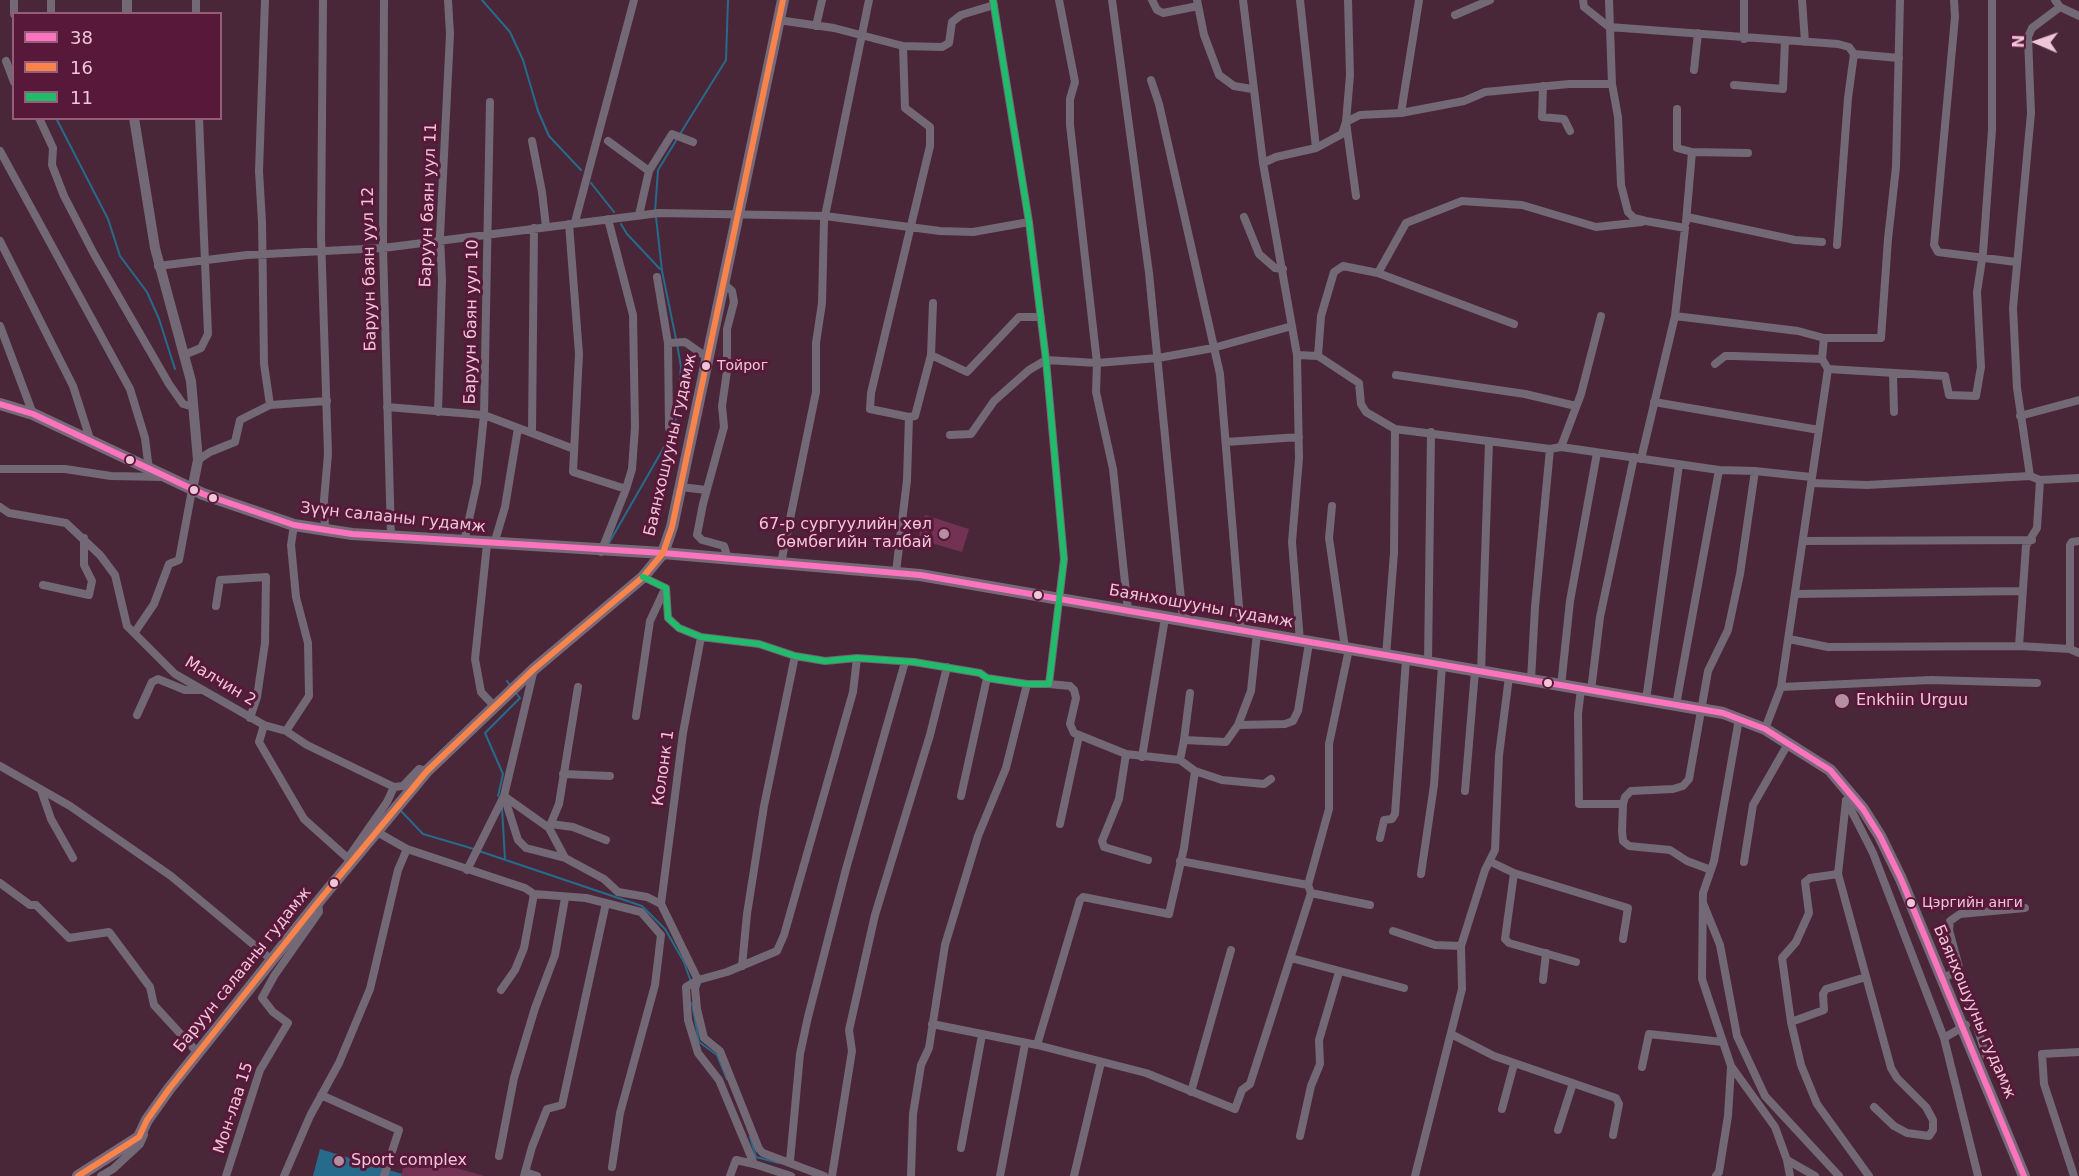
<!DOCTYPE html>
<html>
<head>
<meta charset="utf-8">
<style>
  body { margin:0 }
  #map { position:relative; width:2079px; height:1176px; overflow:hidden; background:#492739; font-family:"DejaVu Sans",sans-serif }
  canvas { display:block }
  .legend { position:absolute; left:12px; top:12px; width:210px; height:108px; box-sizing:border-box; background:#58183a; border:2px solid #945e79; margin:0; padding:8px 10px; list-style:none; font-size:18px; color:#efc6d7 }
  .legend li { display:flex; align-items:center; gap:12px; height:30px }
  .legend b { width:30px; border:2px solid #945e79 }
  .north { position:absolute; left:2007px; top:12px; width:60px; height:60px; -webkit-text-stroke:4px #58183a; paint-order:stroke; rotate:272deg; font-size:16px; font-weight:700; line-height:24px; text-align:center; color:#efc6d7 }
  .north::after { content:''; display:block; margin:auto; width:21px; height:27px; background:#efc6d7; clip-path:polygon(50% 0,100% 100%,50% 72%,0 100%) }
</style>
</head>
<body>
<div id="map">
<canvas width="2079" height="1176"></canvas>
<ul class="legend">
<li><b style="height:8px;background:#fc73be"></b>38</li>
<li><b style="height:8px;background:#f8844c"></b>16</li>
<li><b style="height:8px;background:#20bc6c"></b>11</li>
</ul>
<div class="north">N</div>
</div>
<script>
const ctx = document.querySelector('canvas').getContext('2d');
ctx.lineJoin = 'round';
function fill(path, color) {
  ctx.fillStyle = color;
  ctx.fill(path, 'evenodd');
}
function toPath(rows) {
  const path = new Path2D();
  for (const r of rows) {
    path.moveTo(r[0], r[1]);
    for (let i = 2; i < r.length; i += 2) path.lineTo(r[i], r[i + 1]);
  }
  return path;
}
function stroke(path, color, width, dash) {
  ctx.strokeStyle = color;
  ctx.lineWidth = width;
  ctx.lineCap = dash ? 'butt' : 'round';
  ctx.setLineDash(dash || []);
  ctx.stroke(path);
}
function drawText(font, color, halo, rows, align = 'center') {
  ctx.font = font + ' "DejaVu Sans",sans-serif';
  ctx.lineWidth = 6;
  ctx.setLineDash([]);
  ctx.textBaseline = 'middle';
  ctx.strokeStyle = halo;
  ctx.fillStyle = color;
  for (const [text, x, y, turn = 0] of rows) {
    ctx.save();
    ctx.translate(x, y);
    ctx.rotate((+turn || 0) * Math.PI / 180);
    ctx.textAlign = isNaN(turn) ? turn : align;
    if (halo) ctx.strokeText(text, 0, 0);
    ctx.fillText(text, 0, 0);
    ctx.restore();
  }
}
fill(toPath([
  [925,515,969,529,962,552,918,539],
  [407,1154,484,1176,401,1176]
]), '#733254');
fill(toPath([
  [320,1149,402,1174,401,1176,313,1176]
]), '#266b8c');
stroke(toPath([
  [482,0,510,32,523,60,538,111,549,136,581,170],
  [56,118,108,219,120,256,147,292,159,319,175,369],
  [680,134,726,60,728,0],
  [591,183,614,212],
  [655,212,658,170,677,139],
  [656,217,662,271,676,339],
  [621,224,627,234,660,269],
  [609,543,675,428,681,367,677,344],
  [507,681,509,684],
  [498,796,503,774,485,733,520,698,516,693],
  [502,808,505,859],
  [401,811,423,834,474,849],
  [479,851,642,906,665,929,684,962,691,982],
  [692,1003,699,1042,717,1055,727,1079],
  [750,1137,756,1157,779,1163]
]), '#266b8c', 2);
stroke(toPath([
  [14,0,14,14],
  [51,0,51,14],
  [196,0,196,14],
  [265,0,259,171,262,222,264,364,270,405],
  [323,0,321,236,328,454,324,500,325,531],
  [384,0,383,248,391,536],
  [1059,0,1075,82,1070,99,1070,125,1097,363,1096,392,1113,469,1128,611],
  [1112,0,1149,273,1183,620],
  [1152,0,1157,10,1163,13,1198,6],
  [1197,0,1204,35,1219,75,1234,86,1252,89],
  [1243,0,1263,163],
  [1300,0,1316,148],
  [1348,0,1350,75,1346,122,1356,196],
  [1583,0,1584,7,1609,27,1838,44,1849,47,1854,54,1899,58],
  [1609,0,1612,84,1618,117,1621,185,1628,212,1634,218,1646,221,1685,228,1675,316,1641,459],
  [1802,0,1805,42],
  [1954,0,1955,17,1934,245,1938,252,2016,262],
  [2055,0,2060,7,2079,16],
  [1455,15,1490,0],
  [778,20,834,28,903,46,942,47,949,43,952,22,961,15,994,5],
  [816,26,822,0],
  [1744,39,1744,0],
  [6,61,14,82],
  [1694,70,1698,33],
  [1151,80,1159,104,1220,374,1241,631],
  [1734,85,1783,89,1785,41],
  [1543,86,1542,117,1564,119,1570,131],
  [1677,109,1677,148,1692,152,1686,222],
  [1401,113,1464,101,1485,92,1569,84,1612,84],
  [39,118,53,148,52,165,64,196,94,254,169,384,183,404,194,407],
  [532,141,542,192,546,227],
  [608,141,649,171,639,215],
  [0,151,130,389,145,438,149,470],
  [1692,152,1748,153],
  [649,171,672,134,693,142],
  [1244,217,1259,254,1275,268,1283,269],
  [1687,217,1795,240,1822,242],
  [575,222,634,0],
  [569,224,579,354,573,472,626,489],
  [0,241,73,386,91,442],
  [1837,245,1848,98,1854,54],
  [158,266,247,255,383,248,659,213,825,216,940,231,973,232,1029,222],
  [1378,273,1514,324],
  [657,277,668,343,669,428],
  [723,283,732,291,734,302,727,329,727,371,722,406,724,427,703,504,697,535,702,540,724,546,728,559],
  [1675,316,1798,331,1824,338,1881,338,1888,239,1896,167,1900,0],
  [0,326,33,414],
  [1824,338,1822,359,1828,369],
  [668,343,685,342,708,358],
  [184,355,201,348,208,334,199,118],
  [931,355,967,372,1019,317,1041,317],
  [1297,355,1318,356,1321,316,1334,272,1343,266,1378,273,1406,223,1462,201,1522,205,1596,227,1642,222],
  [1318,356,1359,383,1361,404,1366,412,1395,429],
  [1715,364,1725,356,1734,356,1822,359],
  [1893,374,1894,412],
  [1396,375,1525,394,1576,406],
  [1654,402,1819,430],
  [387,407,484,415,574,449],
  [438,412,442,280,440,236,450,34,448,0],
  [2020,416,2079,400],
  [909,417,915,416,931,355,933,303],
  [532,432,534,228],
  [950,435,971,434,994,401,1029,370,1046,360,1097,363,1158,358,1213,348,1292,326],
  [1226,442,1299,437],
  [1561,447,1581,394,1601,316],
  [198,460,210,452,235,442,240,420,270,405,327,401],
  [0,469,65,469,111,476,164,477],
  [1755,471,1811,477],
  [2030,476,2017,388,2013,308,2031,113,2028,37,2032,28,2060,7],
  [1811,483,1867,485,2030,476,2040,480,2079,478],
  [681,487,706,490],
  [1332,506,1329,538,1345,648],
  [0,507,9,513,66,523,100,555,115,575,127,626,175,674,264,725,259,742,304,819,352,862],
  [1803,541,2032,540],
  [464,542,477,483,484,415,490,102],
  [487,544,475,659,481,692,494,706],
  [494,544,505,507,518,428],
  [601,552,626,489,632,469,635,427,633,315,608,219],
  [781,563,816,392,816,343,822,303,824,221,869,0],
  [896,572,907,480,909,417,870,409,871,393,930,146,930,127,905,108,903,46],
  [643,577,666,588,668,618,679,628,701,637,759,644,795,656,825,661,857,658,914,662,980,673,987,678,1027,684,1049,684,1064,559,1046,360,1029,222,993,0],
  [43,585,89,595,92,581,84,565,84,538],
  [1796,594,2023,591],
  [216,606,220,580,266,577,265,643,257,697,250,718],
  [135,632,154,604,169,564,179,560,192,490],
  [1789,639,1828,647,2019,646,2070,649,2070,545,2072,542,2079,541],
  [1300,641,1292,542,1299,458,1297,355,1263,163,1276,157,1316,148,1342,134,1346,122,1360,115,1401,113,1419,0],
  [2019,646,2026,546,2037,528,2040,480],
  [2070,649,2079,653],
  [1386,656,1394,553,1395,429,1550,449,1561,447,1719,470,1755,471,1740,574,1728,630,1708,671,1689,779,1683,786,1673,789,1631,791,1625,797,1623,804,1622,831,1623,841,1629,846,1670,850,1687,861,1711,870],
  [1428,663,1431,432],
  [1481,672,1489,442],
  [1531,680,1535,607,1550,449],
  [1049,684,1070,686,1074,690,1076,698,1070,724,1074,733,1126,754,1180,760,1184,740,1226,742,1238,725,1285,724,1293,721,1298,711,1309,643],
  [1561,686,1570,601,1597,453],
  [1781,687,1828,369,1945,376,1949,395,1976,396,1981,367,1977,292,1983,253,1992,130,1992,0],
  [1581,689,1578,714,1579,804,1623,804],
  [1591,691,1600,617,1634,457],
  [1646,700,1679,465],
  [1676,705,1719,470],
  [137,715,152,682,158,679,185,690,201,690],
  [636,716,650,621,664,591],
  [1739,719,1714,861,1703,893,1702,979,1731,1066,1775,1127,1787,1160,1815,1176],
  [264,725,286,731,309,696,308,643,296,597,291,545,294,525],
  [1238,725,1251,691,1257,633],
  [1765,729,1781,687,1931,680,2037,683],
  [286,731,307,745,394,787,403,786,419,769,427,771],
  [1184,740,1190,693],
  [1126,754,1119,799,1102,841,1104,847,1148,860],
  [1142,757,1165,618],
  [1180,760,1195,771,1222,780,1264,784,1271,779],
  [0,766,70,806,171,876,272,960],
  [563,774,610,776],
  [41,790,51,819,73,858],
  [1465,791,1475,671],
  [504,796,549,828,565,858,604,879,618,892,647,897,661,904,698,980,686,987,688,1020,698,1053,719,1080,754,1164,736,1160,730,1176],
  [504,796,518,840,526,848,565,858],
  [961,796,987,678],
  [1846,800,1873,853,1944,1038],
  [1846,801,1838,874,1891,1068,1897,1078,1926,1107,1933,1120,1933,1130,1929,1136,1907,1133,1894,1126,1874,1107],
  [551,824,573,827,606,840],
  [1060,824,1079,736],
  [549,828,559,804,578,687],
  [377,832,407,849,525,888,534,894,586,898,641,912,661,935,655,985,620,1113,612,1167],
  [1380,838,1384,820,1392,819,1395,814,1406,659],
  [348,858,387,802,394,787],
  [1180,861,1308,885],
  [1491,862,1514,873,1628,908,1623,939],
  [1744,862,1753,805,1789,742],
  [467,870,504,796,534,669],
  [1514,873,1505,939,1509,943,1576,962],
  [1421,874,1434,785,1442,665],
  [1838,874,1810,878,1805,882,1809,913,1796,942,1782,958,1791,1022,1801,1065,1817,1104,1869,1176],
  [0,883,30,905,36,905,69,938,109,932,150,987,154,1005,198,1053],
  [1311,893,1370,905],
  [1703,903,1720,945,1737,1036,1765,1096,1839,1176],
  [661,904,683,733,701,637],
  [1393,931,1435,945,1461,946],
  [1291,958,1404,988],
  [742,966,747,914,764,806,795,656],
  [1942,978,1960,971],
  [1543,980,1546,953],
  [501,990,515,970,524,948,534,894],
  [1791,1022,1824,1010,1823,994,1826,989,1866,977],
  [932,1024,1037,1045,1146,1073,1235,1109,1242,1090,1250,1084,1311,893,1308,885,1329,809,1329,744,1349,649],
  [1966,1025,1944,1038,1978,1176],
  [1451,1034,1494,1056,1616,1098,1619,1104,1613,1135],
  [1037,1045,1080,900,1083,897,1169,914,1184,848,1195,771],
  [1986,1056,1960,971,1949,930,1950,921,1960,914,2025,908],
  [1642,1067,1649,1034,1723,1042],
  [1191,1092,1231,950],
  [321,1095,399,1130,384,1176],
  [1502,1109,1514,1064],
  [1558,1130,1573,1083],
  [1300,1136,1311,1086,1320,1064,1319,1040,1339,972],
  [961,1148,982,1035],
  [499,1156,514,1078,535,1008,555,955,565,898],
  [1787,1160,1790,1176],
  [790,1161,800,1054,808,1017,846,869,905,662],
  [754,1164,791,1176],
  [525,1172,537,1176],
  [101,1176,113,1169,140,1144,144,1135],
  [226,1176,260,1070,288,1023,273,1012,262,998,274,976,319,912,318,902],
  [284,1176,310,1116,339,1063,370,989,398,870,407,849],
  [524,1176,532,1147,547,1109,562,1105,606,903],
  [824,1176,763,1153,759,1149,720,1051,704,1038,697,1009,695,988,698,980,727,972,777,951,784,935,853,692,857,658],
  [832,1176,852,1051,849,1030,875,915,930,735,947,667],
  [911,1176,913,1114,921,1065,929,1048,945,945,978,836,1006,768,1027,684],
  [1000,1176,1025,1044],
  [1074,1176,1101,1062],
  [1415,1176,1462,989,1461,946,1485,870,1495,850,1499,755,1509,677],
  [1716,1176,1719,1172,1728,1116,1731,1067],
  [2074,1176,2044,1084,2042,1054,2079,1052]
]), '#736875', 8);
stroke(toPath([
  [127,0,127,14],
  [134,118,155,248,191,381,198,460,192,490]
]), '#736875', 10);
stroke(toPath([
  [0,404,33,414,203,494,294,525,352,534,663,553,920,575,1723,713,1765,729,1830,770,1863,809,1880,836,1901,879,2024,1176],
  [78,1176,139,1137,147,1120,169,1089,318,902,427,771,534,669,643,577,663,553,672,527,783,0]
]), '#786979', 12);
stroke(toPath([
  [0,404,33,414,203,494,294,525,352,534,663,553,920,575,1723,713,1765,729,1830,770,1863,809,1880,836,1901,879,2024,1176]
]), '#fc73be', 6);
stroke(toPath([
  [78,1176,139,1137,147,1120,169,1089,318,902,427,771,534,669,643,577,663,553,672,527,783,0]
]), '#f8844c', 6);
stroke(toPath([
  [643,577,666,588,668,618,679,628,701,637,759,644,795,656,825,661,857,658,914,662,980,673,987,678,1027,684,1049,684,1064,559,1046,360,1029,222,993,0]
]), '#20bc6c', 6);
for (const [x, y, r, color] of [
  [706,366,5,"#efc6d7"],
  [130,460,5,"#efc6d7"],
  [194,490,5,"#efc6d7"],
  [213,498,5,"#efc6d7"],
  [944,534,6,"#b58ea0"],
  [1038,595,5,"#efc6d7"],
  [1548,683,5,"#efc6d7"],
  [1842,701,8,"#b58ea0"],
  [334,883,5,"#efc6d7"],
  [1911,903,5,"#efc6d7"],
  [339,1161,6,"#b58ea0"]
]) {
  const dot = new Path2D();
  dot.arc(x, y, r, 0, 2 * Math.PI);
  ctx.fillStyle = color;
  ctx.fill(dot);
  stroke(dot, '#58183a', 2);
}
drawText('14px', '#efc6d7', '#58183a', [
  ["Тойрог",717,366],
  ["Цэргийн анги",1922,903]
], 'left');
drawText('16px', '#efc6d7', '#58183a', [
  ["Баруун баян уул 11",429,205,-88],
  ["Баруун баян уул 12",370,269,-91],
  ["Баруун баян уул 10",472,322,-89],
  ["Баянхошууны гудамж",671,445,-77],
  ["Зүүн салааны гудамж",393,518,6],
  ["Баянхошууны гудамж",1201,607,10],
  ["Малчин 2",220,682,31],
  ["Колонк 1",664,768,-82],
  ["Баруун салааны гудамж",243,970,-51],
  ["Баянхошууны гудамж",1974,1012,67],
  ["Мон-лаа 15",234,1108,-72]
]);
drawText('16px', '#efc6d7', '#58183a', [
  ["67-р сургуулийн хөл",932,525,"right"],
  ["бөмбөгийн талбай",932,543,"right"],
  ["Enkhiin Urguu",1856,701],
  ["Sport complex",351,1161]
], 'left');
</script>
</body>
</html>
